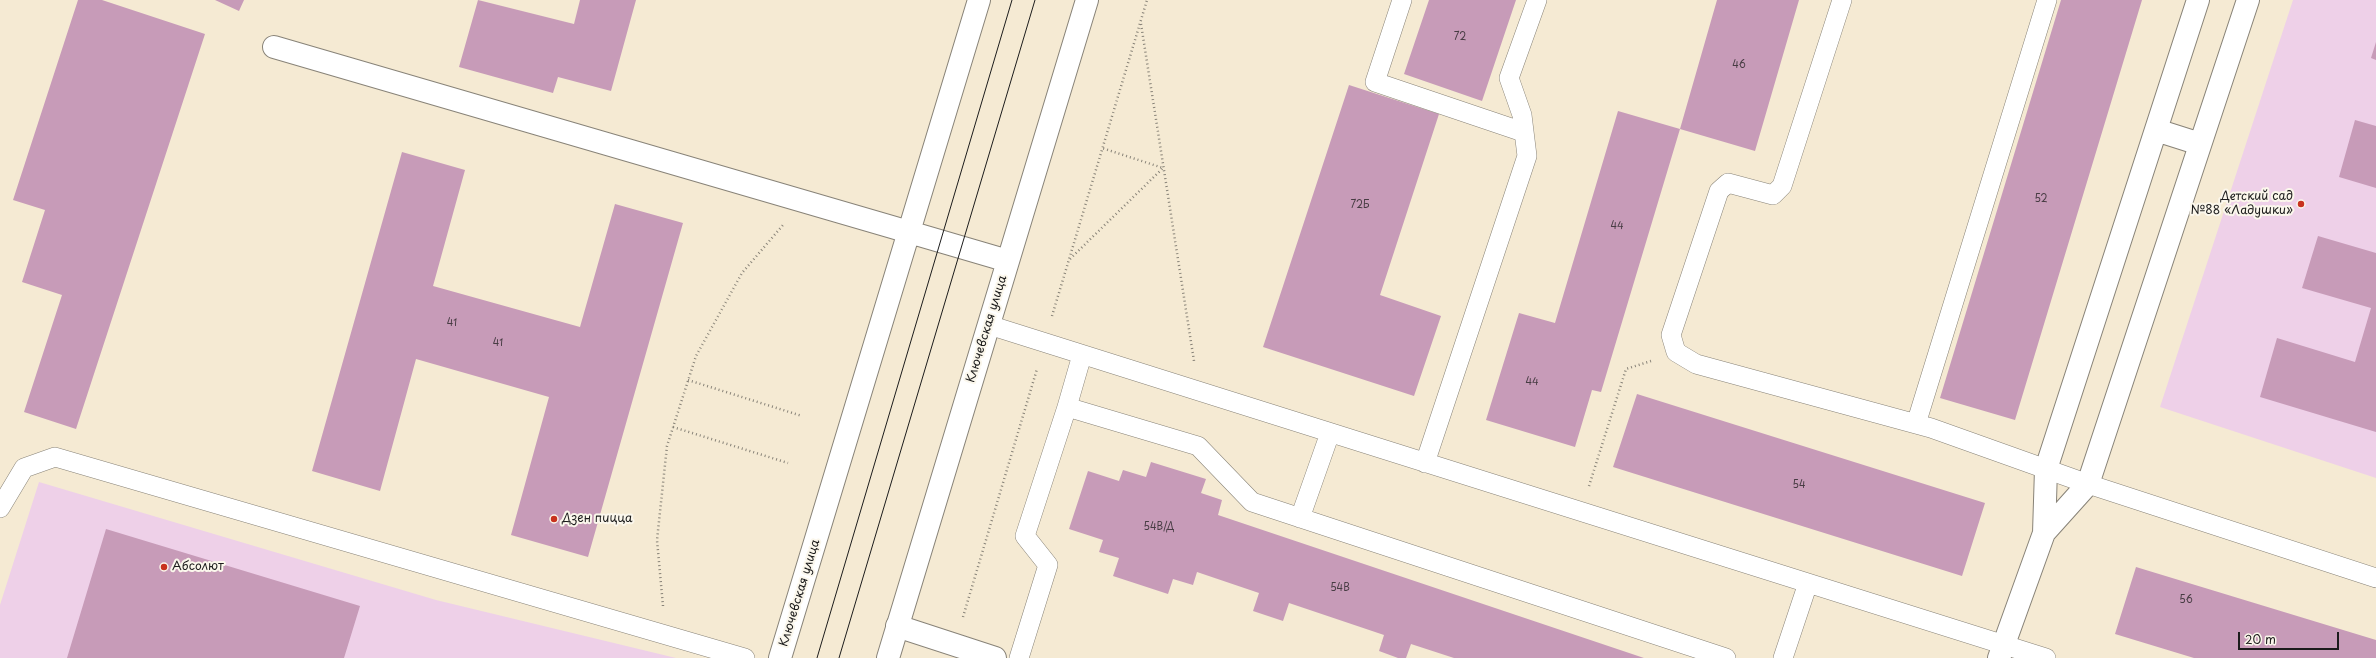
<!DOCTYPE html>
<html>
<head>
<meta charset="utf-8">
<style>
  body { margin:0 }
  #map { position:relative; width:2376px; height:658px; overflow:hidden; background:#f5ead3; font-family:"Playpen Sans",sans-serif }
  canvas { display:block }
  .scale { position:absolute; left:2238px; top:632px; width:101px; height:18px; box-sizing:border-box; border:2px solid #1c1c1c; border-top:0; padding-left:5px; font-size:12px; line-height:14px; white-space:nowrap; color:#1c1c1c; -webkit-text-stroke:3px #fbf7ec; paint-order:stroke }
</style>
</head>
<body>
<div id="map">
<canvas width="2376" height="658"></canvas>
<div class="scale">20 m</div>
</div>
<script>
const ctx = document.querySelector('canvas').getContext('2d');
ctx.lineJoin = 'round';
function fill(path, color) {
  ctx.fillStyle = color;
  ctx.fill(path, 'evenodd');
}
function toPath(rows) {
  const path = new Path2D();
  for (const r of rows) {
    path.moveTo(r[0], r[1]);
    for (let i = 2; i < r.length; i += 2) path.lineTo(r[i], r[i + 1]);
  }
  return path;
}
function stroke(path, color, width, dash) {
  ctx.strokeStyle = color;
  ctx.lineWidth = width;
  ctx.lineCap = dash ? 'butt' : 'round';
  ctx.setLineDash(dash || []);
  ctx.stroke(path);
}
function drawText(font, color, halo, rows, align = 'center') {
  ctx.font = font + ' "Playpen Sans",sans-serif';
  ctx.lineWidth = 4;
  ctx.setLineDash([]);
  ctx.textBaseline = 'middle';
  ctx.strokeStyle = halo;
  ctx.fillStyle = color;
  for (const [text, x, y, turn = 0] of rows) {
    ctx.save();
    ctx.translate(x, y);
    ctx.rotate((+turn || 0) * Math.PI / 180);
    ctx.textAlign = isNaN(turn) ? turn : align;
    if (halo) ctx.strokeText(text, 0, 0);
    ctx.fillText(text, 0, 0);
    ctx.restore();
  }
}
fill(toPath([
  [2293,0,2376,0,2376,478,2160,407],
  [39,482,436,600,676,658,0,658,0,605]
]), '#eed0e8');
fill(toPath([
  [78,0,102,0,205,34,76,429,24,412,62,295,22,282,45,210,13,200],
  [215,0,244,0,239,11],
  [478,0,574,24,580,0,636,0,611,91,558,77,553,93,459,67],
  [1429,0,1516,0,1482,101,1404,74],
  [1717,0,1799,0,1755,151,1680,129,1601,392,1592,390,1575,447,1486,420,1519,313,1555,323,1618,111,1680,129],
  [2061,0,2142,0,2015,420,1940,398],
  [2376,42,2376,60,2371,58],
  [1349,85,1439,114,1380,295,1441,316,1414,396,1263,347],
  [2355,120,2376,126,2376,188,2339,177],
  [402,152,465,170,433,286,580,327,615,204,683,223,588,557,511,535,549,397,416,359,380,491,312,471],
  [2318,236,2376,253,2376,432,2260,397,2277,338,2355,362,2371,308,2302,288],
  [1637,394,1985,503,1962,576,1613,467],
  [1151,462,1206,479,1201,493,1222,500,1218,515,1644,658,1454,658,1411,644,1406,658,1398,658,1379,651,1384,635,1289,603,1283,621,1253,611,1259,593,1197,572,1193,585,1173,579,1168,594,1113,576,1119,558,1099,552,1103,540,1069,529,1088,471,1119,481,1123,470,1146,477],
  [106,529,360,606,344,658,67,658],
  [2136,567,2376,640,2376,658,2194,658,2115,634]
]), '#c79bb8');
const lane = toPath([
  [1402,0,1375,82,1523,132],
  [1842,0,1782,186,1773,195,1728,183,1719,191,1671,335,1676,352,1696,364,1931,428,2088,484,2376,578],
  [989,325,2046,658],
  [1082,355,1067,407,1198,446,1252,502,1726,658],
  [1916,424,2047,0],
  [1425,463,1527,156,1522,115,1509,78,1537,0],
  [0,508,24,468,55,457,745,658],
  [1300,518,1330,433],
  [1019,658,1048,565,1025,536,1067,407],
  [1783,658,1808,583]
]);
const street = toPath([
  [274,47,909,232],
  [2156,130,2200,144],
  [2044,533,2088,484,2248,0],
  [897,626,995,658],
  [1999,658,2044,533,2046,469,2198,0]
]);
const secondary = toPath([
  [909,232,1008,261],
  [780,658,979,0],
  [888,658,1087,0]
]);
stroke(lane, '#888378', 20);
stroke(street, '#888378', 24);
stroke(secondary, '#888378', 24);
stroke(toPath([
  [1141,24,1194,361],
  [1070,259,1163,168,1102,148],
  [1052,316,1147,0],
  [688,380,802,416],
  [673,427,788,463],
  [1589,486,1626,369,1651,361],
  [663,606,657,540,667,446,696,356,742,273,783,225],
  [963,617,1037,369]
]), '#888378', 2.5, [1, 3]);
stroke(lane, '#fff', 19);
stroke(street, '#fff', 22);
stroke(secondary, '#fff', 22);
stroke(toPath([
  [817,658,1012,0],
  [839,658,1035,0]
]), '#1c1c1c', 1);
for (const [x, y, r, color] of [
  [2301,204,4,"#c8321e"],
  [554,519,4,"#c8321e"],
  [164,567,4,"#c8321e"]
]) {
  const dot = new Path2D();
  dot.arc(x, y, r, 0, 2 * Math.PI);
  ctx.fillStyle = color;
  ctx.fill(dot);
  stroke(dot, '#fbf7ec', 1.5);
}
drawText('10px', '#473c43', null, [
  ["72",1460,37],
  ["46",1739,65],
  ["52",2041,199],
  ["72Б",1360,205],
  ["44",1617,226],
  ["41",452,323],
  ["41",498,343],
  ["44",1532,382],
  ["54",1799,485],
  ["54В/Д",1159,527],
  ["54В",1340,588],
  ["56",2186,600]
]);
drawText('12px', '#1c1c1c', '#fbf7ec', [
  ["Детский сад",2293,197,"right"],
  ["№88 «Ладушки»",2293,211,"right"],
  ["Дзен пицца",562,519],
  ["Абсолют",172,567]
], 'left');
drawText('12px', '#1c1c1c', '#fbf7ec', [
  ["Ключевская улица",987,329,-73],
  ["Ключевская улица",800,593,-73]
]);
</script>
</body>
</html>
